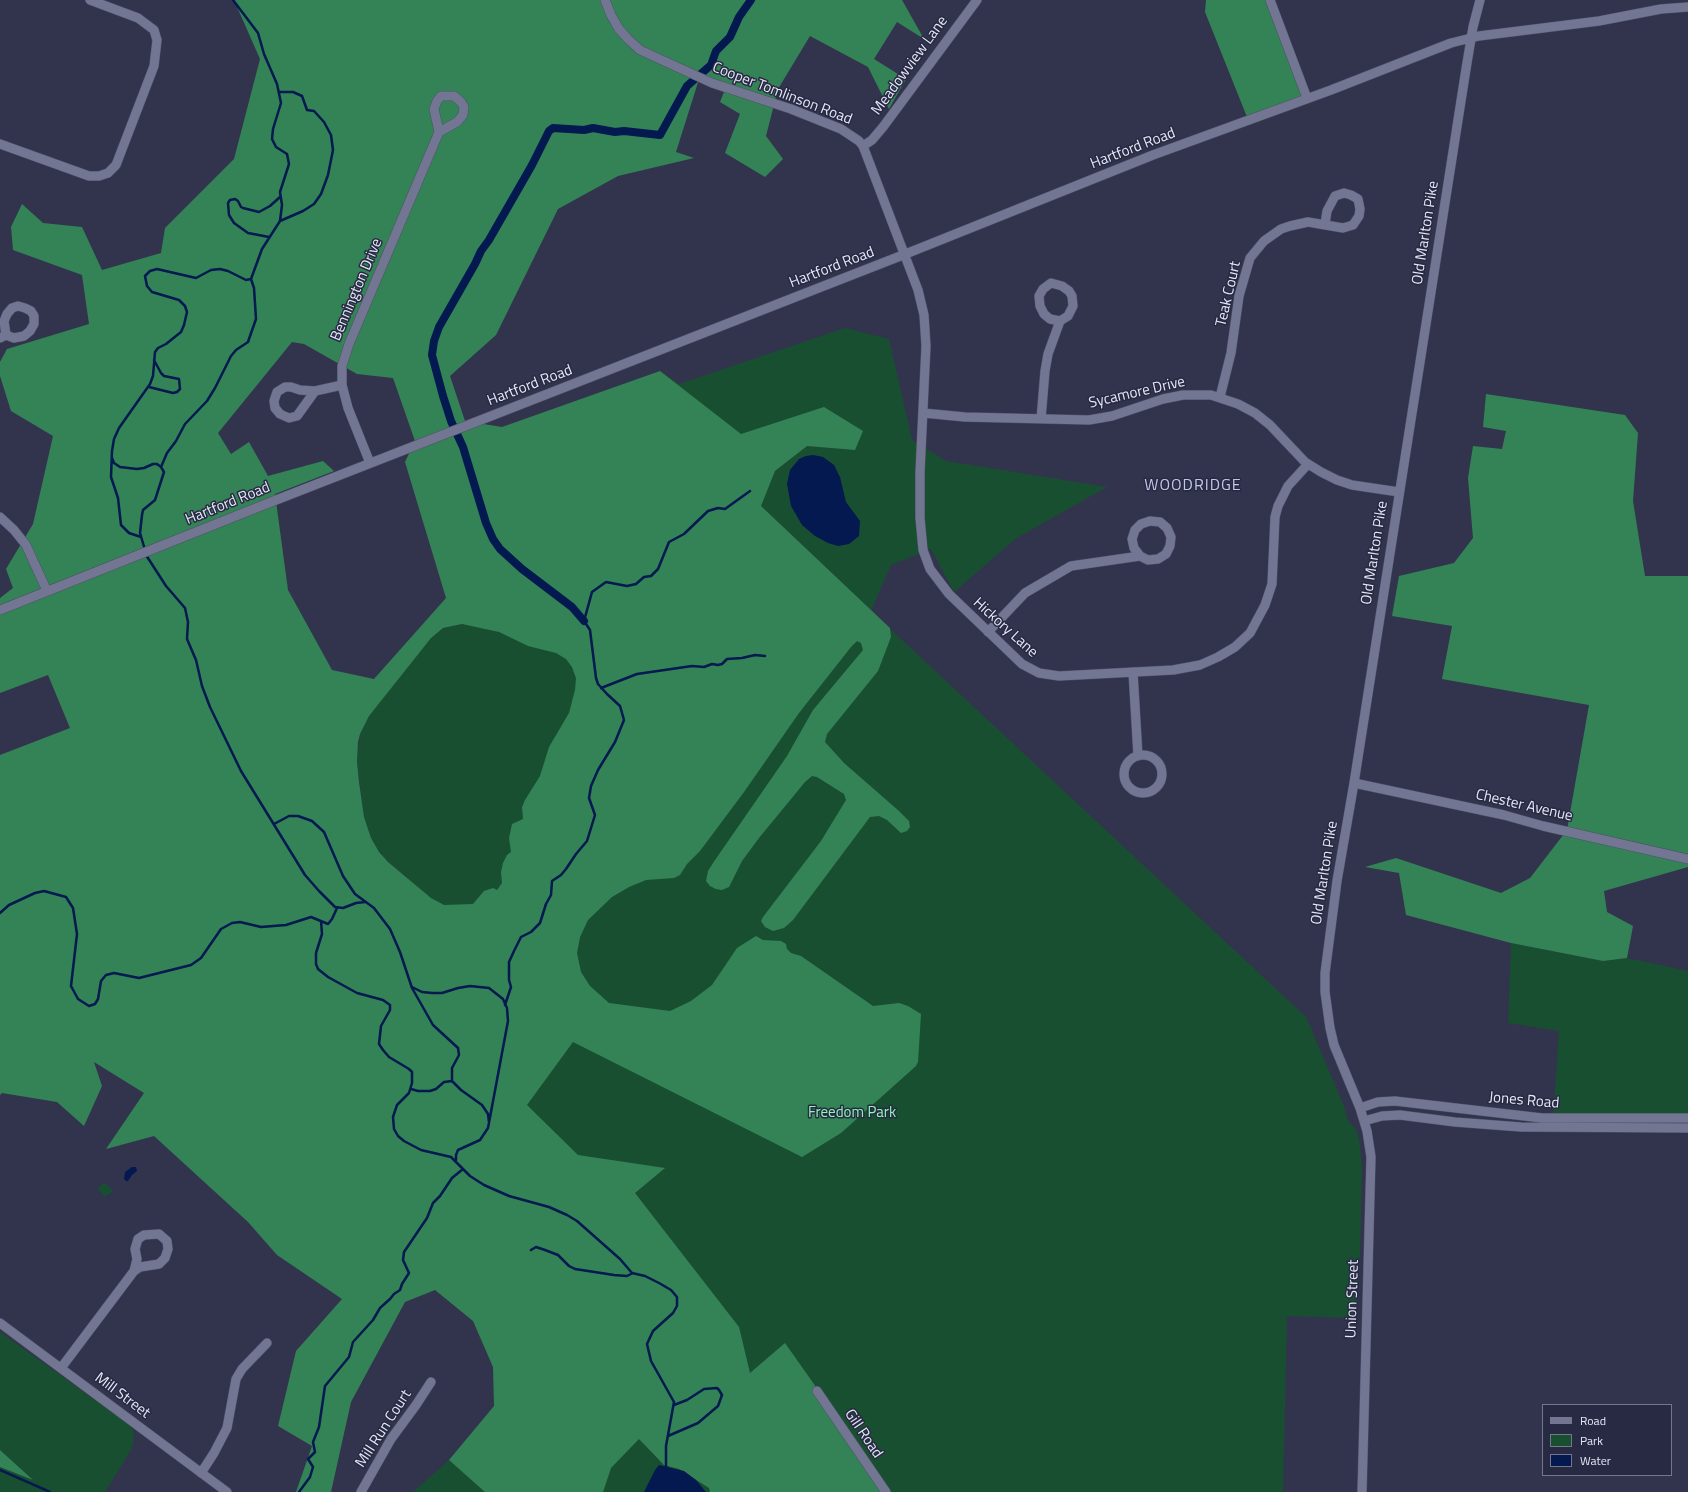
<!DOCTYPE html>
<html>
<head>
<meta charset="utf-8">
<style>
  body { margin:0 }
  #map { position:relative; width:1688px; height:1492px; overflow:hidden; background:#32344e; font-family:"Titillium Web",sans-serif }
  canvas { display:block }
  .legend { position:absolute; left:1542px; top:1404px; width:130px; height:72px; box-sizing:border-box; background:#282a43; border:1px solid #74768b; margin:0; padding:5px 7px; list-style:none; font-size:12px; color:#e5e7f8 }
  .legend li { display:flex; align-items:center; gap:8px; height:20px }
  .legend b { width:20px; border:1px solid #74768b }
</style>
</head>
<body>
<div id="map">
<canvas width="1688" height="1492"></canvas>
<ul class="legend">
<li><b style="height:5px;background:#737693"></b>Road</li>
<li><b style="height:11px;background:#194f31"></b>Park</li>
<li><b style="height:11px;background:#031950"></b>Water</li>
</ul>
</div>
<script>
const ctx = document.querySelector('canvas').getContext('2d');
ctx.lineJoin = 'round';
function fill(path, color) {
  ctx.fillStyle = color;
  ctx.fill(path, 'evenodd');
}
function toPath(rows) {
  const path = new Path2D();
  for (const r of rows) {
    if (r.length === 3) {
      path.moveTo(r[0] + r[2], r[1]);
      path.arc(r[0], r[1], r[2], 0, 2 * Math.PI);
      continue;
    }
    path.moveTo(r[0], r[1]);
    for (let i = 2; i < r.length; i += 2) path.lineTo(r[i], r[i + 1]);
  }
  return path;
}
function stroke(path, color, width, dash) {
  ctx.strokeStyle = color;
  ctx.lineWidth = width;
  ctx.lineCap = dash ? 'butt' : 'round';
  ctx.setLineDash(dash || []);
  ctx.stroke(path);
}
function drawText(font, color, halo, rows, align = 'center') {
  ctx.font = font + ' "Titillium Web",sans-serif';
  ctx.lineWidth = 3;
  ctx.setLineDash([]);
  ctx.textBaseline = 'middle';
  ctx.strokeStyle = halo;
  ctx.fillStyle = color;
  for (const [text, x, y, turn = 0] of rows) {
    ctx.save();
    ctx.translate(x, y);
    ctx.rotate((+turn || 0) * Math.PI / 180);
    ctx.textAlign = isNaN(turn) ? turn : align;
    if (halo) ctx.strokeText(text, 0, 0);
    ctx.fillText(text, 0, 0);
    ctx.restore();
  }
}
fill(toPath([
  [845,328,889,339,912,440,946,461,1107,487,1015,539,954,592,931,549,891,565,871,611,1306,1017,1344,1106,1348,1121,1357,1131,1360,1145,1362,1169,1360,1252,1358,1273,1356,1318,1287,1316,1283,1492,413,1492,533,1386,408,878,388,862,379,852,371,838,364,817,357,762,360,734,369,716,419,651,431,638,443,628,462,624,474,625,499,632,525,644,660,371,679,384],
  [741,434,855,450,807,446,775,471,761,505],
  [1511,943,1603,961,1627,958,1688,971,1688,1122,1553,1120,1559,1031,1508,1023],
  [105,1183,113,1191,105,1197,97,1188],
  [0,1332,130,1425,133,1430,134,1440,131,1450,105,1492,0,1492,0,1467,32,1479,0,1450]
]), '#194f31');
fill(toPath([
  [234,0,902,0,924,39,897,22,874,59,906,79,889,109,868,67,810,36,778,89,766,136,783,159,765,177,725,153,740,114,720,102,726,87,700,76,676,152,694,158,618,176,558,209,496,335,450,376,465,421,502,427,660,371,741,434,824,407,863,431,855,450,807,446,775,471,761,506,890,628,891,637,878,671,827,734,825,742,844,763,899,811,909,821,910,827,907,831,901,833,887,820,879,816,870,817,793,920,784,928,773,931,765,927,761,921,763,917,821,841,846,800,844,794,817,777,812,776,805,782,759,838,742,861,729,887,722,890,716,889,710,886,706,881,708,871,713,863,787,756,813,710,863,650,861,643,857,641,851,647,799,713,744,792,700,851,687,864,680,875,674,878,646,880,629,887,612,897,588,920,580,937,577,953,581,972,590,986,609,1003,670,1011,691,1001,712,985,737,948,756,936,763,940,781,941,786,944,787,949,791,953,801,956,873,1006,899,1003,908,1006,921,1014,918,1062,916,1066,841,1133,802,1157,573,1042,527,1105,578,1155,665,1168,635,1193,739,1327,750,1373,785,1343,890,1492,710,1492,709,1488,679,1469,664,1465,639,1439,611,1468,603,1492,485,1492,449,1460,494,1406,493,1367,473,1321,435,1290,405,1302,351,1402,331,1492,296,1492,312,1446,278,1426,296,1351,342,1299,277,1255,248,1222,154,1136,106,1149,144,1093,94,1062,102,1086,84,1126,57,1102,2,1093,0,1095,0,755,70,728,48,675,0,693,0,598,13,588,6,569,33,524,53,436,11,411,0,376,0,362,7,349,89,324,82,275,13,250,11,227,22,204,43,223,82,227,102,270,161,253,165,228,234,159,260,59],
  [292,342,304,344,357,374,393,378,415,441,405,462,446,598,374,679,332,670,288,590,275,494,334,471,323,461,268,476,249,442,231,454,218,433],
  [462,624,499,632,528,646,556,653,566,659,572,667,576,678,575,690,569,713,549,747,540,776,525,800,522,807,523,819,512,824,509,838,511,852,507,855,503,863,501,872,502,883,497,890,493,888,484,891,473,904,444,905,431,898,388,862,379,852,371,838,364,817,359,782,357,762,358,742,360,734,369,716,431,638,443,628],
  [1206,0,1271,0,1302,97,1247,117,1205,12],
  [1486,394,1625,415,1638,433,1633,501,1645,576,1688,576,1688,867,1604,891,1607,912,1633,926,1627,958,1603,961,1511,943,1406,915,1399,873,1365,867,1396,858,1501,893,1530,878,1567,830,1589,705,1442,679,1452,626,1392,616,1399,576,1454,563,1473,538,1468,478,1473,446,1502,449,1506,431,1483,427],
  [0,1450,33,1480,0,1467]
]), '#348357');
fill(toPath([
  [813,455,823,457,834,465,840,477,846,502,860,521,859,536,849,544,838,546,828,543,815,536,802,525,791,506,787,484,790,470,799,459,806,456],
  [132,1167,136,1167,137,1171,132,1175,128,1181,126,1181,124,1179,125,1172],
  [659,1465,684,1471,696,1480,706,1492,644,1492,655,1470]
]), '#031950');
stroke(toPath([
  [280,92,293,92,302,96,307,110,314,111,324,122,331,135,333,150,328,175,321,194,314,204,303,211,280,221],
  [269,237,248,233,234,223,229,215,228,203,230,200,235,199,238,201,241,207,243,208,259,212,270,206,280,197],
  [149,387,173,393,177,392,180,389,179,379,164,376,161,373,154,360],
  [112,458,114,463,120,467,137,469,144,468,153,464,157,464,161,467,164,472,155,500,143,510,142,515,140,533,145,550],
  [161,467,167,453,176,441,185,424,207,401,215,388,231,356,236,350,248,342,249,339,256,319,254,288,251,279,262,249,280,221,282,205,280,192,289,164,287,154,276,147,272,139,273,129,281,103,277,84,264,54,258,33,233,0],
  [141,537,129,533,121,525,118,498,111,477,112,451,114,439,119,428,150,384,153,376,155,352,158,348,166,344,181,332,184,325,187,312,185,306,179,300,152,292,147,286,145,276,150,271,157,269,196,278,211,270,220,269,228,271,246,280,251,279],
  [146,555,166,586,185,608,188,622,187,639,196,660,202,686,210,707,241,771,305,875,319,891,335,907,343,908,356,903,365,902],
  [601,688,637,674,692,666,704,667,712,664,718,665,722,664,727,659,742,658,755,655,765,656],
  [274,824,289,816,298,816,312,821,324,832,343,876,355,894,374,908,390,929,400,952,412,988,433,1025,458,1048,459,1055,452,1068,452,1081,461,1090,482,1105,488,1114,489,1122],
  [0,913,9,905,35,893,44,891,66,897,73,908,77,934,71,986,78,999,89,1006,95,1004,98,999,101,981,106,975,114,973,139,978,191,965,201,958,221,929,232,923,240,922,261,927,286,925,311,917,328,924,332,919,337,908],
  [321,921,322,934,316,953,316,964,318,969,328,977,357,993,383,1000,390,1005,390,1010,381,1026,379,1044,383,1050,389,1057,409,1069,412,1072,412,1083,409,1093,397,1105,393,1117,394,1129,398,1136,404,1141,421,1150,451,1157,470,1176,484,1185,509,1196,549,1207,567,1215,577,1221,620,1259,632,1273,645,1276,659,1283,671,1290,677,1297,677,1306,673,1313,653,1331,647,1344,651,1361,674,1402,666,1446,666,1468],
  [412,987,422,992,432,993,442,993,458,988,470,986,489,988,503,999,507,1008,508,1021,488,1128,480,1140,458,1150,456,1155,456,1160],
  [505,1005,511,987,509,980,509,962,514,951,521,937,531,932,540,923,546,904,551,895,552,881,561,875,566,869,576,854,587,841,595,815,589,798,591,786,598,770,615,742,624,720,620,706,607,694,598,684,596,678,590,630,584,621,592,592,606,582,627,586,636,584,644,577,651,576,658,569,669,542,684,534,708,511,718,508,725,509,750,491],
  [411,1089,418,1091,430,1091,436,1089,444,1082,452,1081],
  [531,1250,536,1247,545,1250,558,1255,569,1266,575,1269,614,1275,627,1276,633,1273],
  [668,1436,698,1423,718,1406,722,1395,719,1390,717,1388,704,1389,687,1400,674,1405],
  [0,1470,50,1492],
  [299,1492,310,1477,313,1467,308,1459,315,1452,313,1442,319,1427,325,1386,349,1357,353,1342,373,1320,380,1308,390,1299,394,1294,400,1290,402,1284,409,1273,403,1260,404,1252,427,1218,433,1203,440,1196,452,1178,463,1169]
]), '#031950', 2.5);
stroke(toPath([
  [584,621,572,607,522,569,500,549,493,539,486,523,463,447,451,421,443,396,432,355,434,341,439,327,475,264,481,251,489,240,532,165,549,131,553,128,584,130,593,128,615,132,624,131,660,135,687,86,711,65,716,51,730,37,739,17,751,0]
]), '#031950', 8);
const minor = toPath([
  [605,0,611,15,619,29,628,39,640,50,712,83,791,109,841,129,859,141,863,146,918,290,924,315,926,346,920,472,920,518,923,550,930,569,949,594,1022,664,1039,673,1059,676,1173,670,1200,665,1218,657,1235,647,1250,633,1265,605,1272,584,1275,517,1278,506,1288,486,1308,464],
  [1270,0,1307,98],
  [0,144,89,176,99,176,108,173,116,165,154,66,157,40,154,30,138,18,90,0],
  [863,146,872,140,883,127,977,0],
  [0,338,6,335,14,338,24,336,30,331,34,324,34,316,31,311,25,308,18,306,12,308,7,314,4,321,6,335],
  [315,391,297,416,289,418,280,414,275,408,274,401,277,392,285,387,291,387,300,390,315,391,342,385],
  [1220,397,1231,353,1239,296,1250,258,1264,241,1281,229,1290,226,1308,222,1343,228,1353,225,1359,216,1360,209,1358,199,1351,195,1344,193,1335,196,1327,211,1325,224],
  [923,413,965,417,1089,420,1112,416,1163,399,1183,395,1211,395,1238,404,1255,413,1270,425,1305,462,1321,472,1337,480,1352,485,1399,492],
  [1041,419,1045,371,1048,354,1060,321,1068,316,1073,306,1072,296,1069,291,1062,286,1051,283,1043,289,1039,296,1040,306,1044,314,1050,319,1060,321],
  [370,463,348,408,342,385,342,366,349,344,439,132,434,109,437,101,441,96,454,96,461,102,464,107,463,115,457,122,439,132],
  [0,517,14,530,26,545,47,591],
  [0,610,271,502,903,255,1153,155,1331,90,1451,43,1479,36,1599,21,1661,9,1688,7],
  [988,632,1025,593,1071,566,1140,556,1148,560,1158,559,1166,554,1170,546,1171,537,1167,528,1160,522,1150,521,1141,524,1135,530,1132,539,1134,548,1140,556],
  [1133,672,1138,756],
  [1143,774,19],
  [1354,783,1504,815,1543,826,1688,859],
  [1360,1108,1378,1102,1395,1101,1542,1118,1688,1118],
  [1364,1121,1382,1116,1400,1115,1455,1122,1521,1127,1688,1128],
  [0,1323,227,1492],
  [61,1368,134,1271,140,1267,159,1264,165,1258,168,1249,167,1241,159,1234,144,1235,138,1239,135,1249,137,1259,134,1271],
  [817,1391,886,1492],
  [201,1473,214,1453,227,1428,236,1379,242,1369,267,1343],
  [361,1492,391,1439,416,1405,431,1382],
  [1362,1492,1371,1157,1367,1131,1360,1108,1334,1045,1330,1028,1325,992,1325,973,1337,881,1354,783,1466,69,1473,27,1480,0]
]);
stroke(minor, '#4f5166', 10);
stroke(minor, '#737693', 9);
drawText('15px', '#e5e7f8', '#282a43', [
  ["Meadowview Lane",910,66,-54],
  ["Cooper Tomlinson Road",782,94,21],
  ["Hartford Road",1133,149,-21],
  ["Old Marlton Pike",1426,233,-81],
  ["Hartford Road",832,268,-21],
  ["Bennington Drive",357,290,-67],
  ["Teak Court",1229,294,-77],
  ["Hartford Road",530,386,-21],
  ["Sycamore Drive",1137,393,-13],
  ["Hartford Road",228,504,-22],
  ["Old Marlton Pike",1375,553,-81],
  ["Hickory Lane",1005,628,42],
  ["Chester Avenue",1524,806,13],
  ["Old Marlton Pike",1325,873,-81],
  ["Jones Road",1524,1101,5],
  ["Union Street",1353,1299,-88],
  ["Mill Street",122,1396,37],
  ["Mill Run Court",384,1429,-57],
  ["Gill Road",863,1434,56]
]);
drawText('15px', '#8df7b6', '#282a43', [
  ["Freedom Park",852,1113]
]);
ctx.letterSpacing = '1px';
drawText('16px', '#c3c7e7', '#282a43', [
  ["WOODRIDGE",1193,486]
]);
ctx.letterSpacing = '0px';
</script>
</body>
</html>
